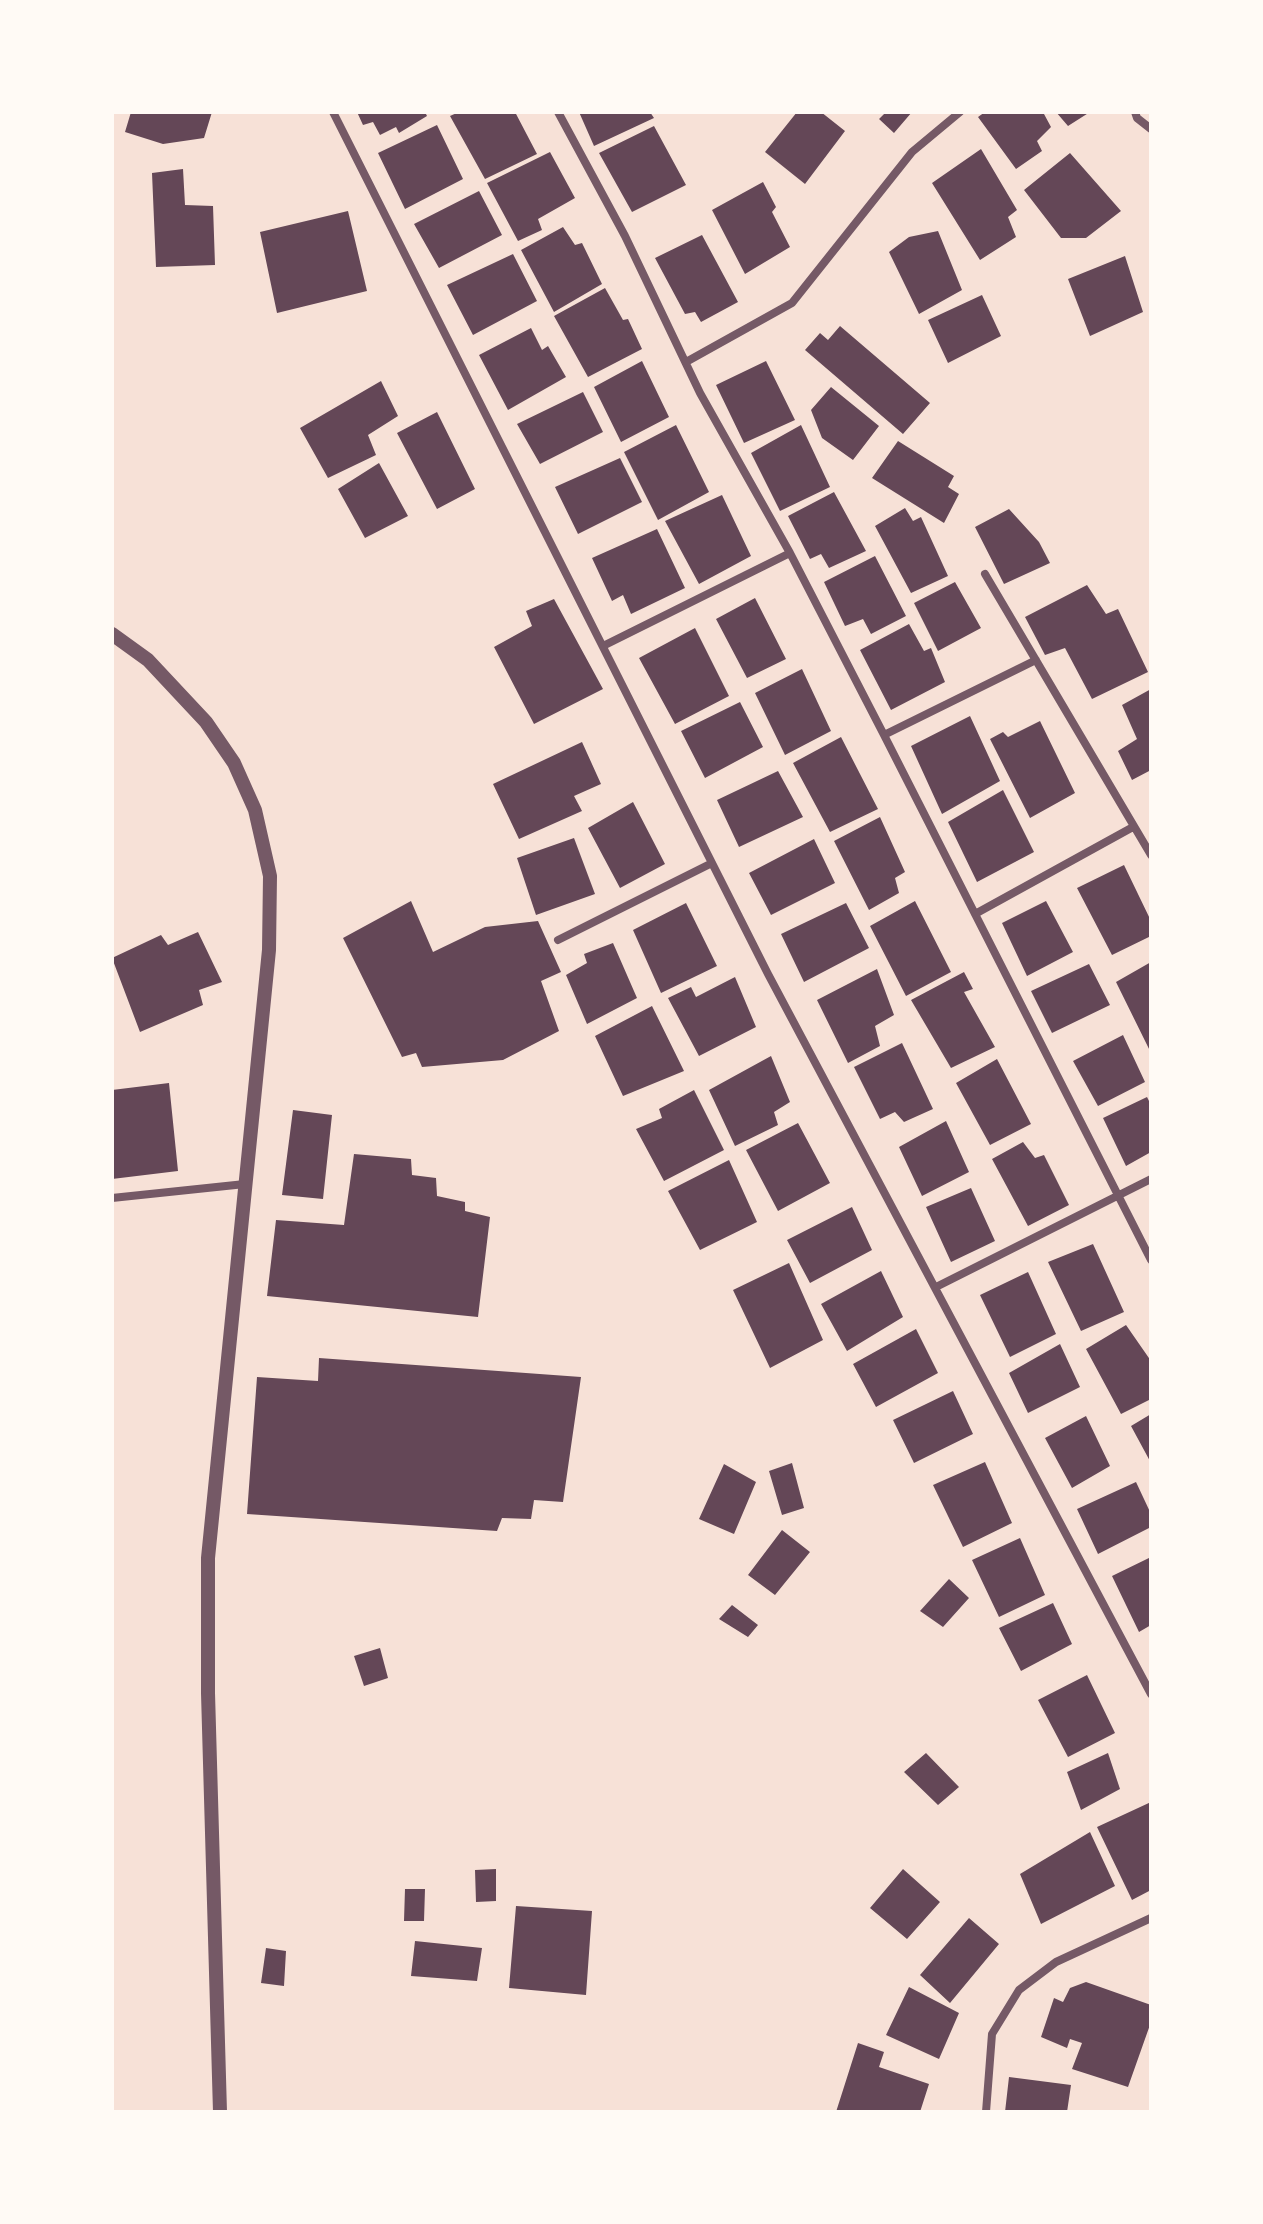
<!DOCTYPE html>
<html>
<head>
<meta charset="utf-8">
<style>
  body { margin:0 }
  #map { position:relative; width:1263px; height:2224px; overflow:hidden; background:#f7e1d7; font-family:Ubuntu,sans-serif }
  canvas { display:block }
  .frame { position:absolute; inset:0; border:114px solid #fffaf5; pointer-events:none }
</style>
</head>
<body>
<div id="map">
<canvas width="1263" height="2224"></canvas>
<div class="frame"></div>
</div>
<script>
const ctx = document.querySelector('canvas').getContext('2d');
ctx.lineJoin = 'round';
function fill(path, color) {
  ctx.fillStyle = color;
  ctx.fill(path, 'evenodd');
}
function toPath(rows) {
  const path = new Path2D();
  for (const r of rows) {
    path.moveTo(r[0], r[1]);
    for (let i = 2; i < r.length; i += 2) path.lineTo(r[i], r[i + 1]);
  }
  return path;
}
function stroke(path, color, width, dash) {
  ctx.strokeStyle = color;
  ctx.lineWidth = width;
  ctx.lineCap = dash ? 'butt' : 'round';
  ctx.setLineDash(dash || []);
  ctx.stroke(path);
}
fill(toPath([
  [131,112,212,112,204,138,163,144,125,132],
  [357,112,425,112,427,116,399,133,396,127,380,135,373,122,363,125],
  [459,112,515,112,537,154,485,179,450,116],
  [579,112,650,112,654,118,594,146],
  [797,112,821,112,845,131,805,184,765,152],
  [886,112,912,112,894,133,879,119],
  [985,112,1047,112,1044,114,1051,127,1037,141,1042,151,1016,169,978,117],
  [1056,112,1090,112,1068,126],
  [437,125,463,179,405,209,378,153],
  [654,126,686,185,632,212,599,153],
  [981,149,1017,210,1008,217,1016,237,980,260,932,183],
  [550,152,575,198,538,219,542,230,518,241,487,183],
  [1070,153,1121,211,1086,238,1061,238,1024,190],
  [183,169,185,205,213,206,215,265,156,267,152,173],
  [763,182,776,207,772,212,790,247,745,274,712,210],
  [479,191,502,235,439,268,414,224],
  [348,211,367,291,277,313,260,232],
  [563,227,575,245,582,243,602,284,554,312,521,250],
  [938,231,962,290,919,314,889,252,909,237],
  [702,235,738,302,701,322,695,312,685,314,655,258],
  [513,254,537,301,473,335,447,285],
  [1125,256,1143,312,1090,336,1068,279],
  [605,288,623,320,628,319,642,349,588,377,554,316],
  [982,295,1001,336,948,363,928,320],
  [840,326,930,403,903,434,805,350,820,333,828,340],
  [531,328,542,350,548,346,566,377,508,410,479,355],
  [642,361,669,417,621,442,594,387],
  [766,361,795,420,744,443,716,385],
  [381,381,398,416,368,435,376,455,328,478,300,428],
  [831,387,879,426,853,460,822,438,811,410],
  [583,392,603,432,540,464,517,424],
  [437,412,475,489,437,509,397,433],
  [676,425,709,492,658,520,624,452],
  [801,425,830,487,780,511,751,453],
  [898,441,954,476,948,487,959,494,944,523,872,478],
  [620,458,642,502,578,534,555,487],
  [379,463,408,516,365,538,338,489],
  [834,492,866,551,829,568,821,554,810,559,788,516],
  [722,495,751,556,699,584,665,521],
  [905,508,913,521,921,517,948,576,911,593,875,526],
  [1009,509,1039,542,1050,563,1004,584,975,527],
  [657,529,685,588,631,614,623,595,612,601,592,558],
  [875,556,906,616,871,634,863,619,845,626,824,582],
  [955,582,981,628,938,651,914,603],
  [1087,585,1106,614,1118,609,1148,672,1092,699,1065,648,1045,655,1025,617],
  [755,598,786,659,747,678,716,619],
  [554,599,603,689,534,724,494,647,532,626,526,611],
  [909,624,924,651,931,648,945,682,891,710,860,650],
  [695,628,729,696,675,724,639,658],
  [802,669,831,731,785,755,755,693],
  [1151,689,1151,770,1132,780,1118,751,1137,739,1122,705],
  [740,702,763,747,705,778,681,731],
  [970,716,1000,781,942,814,911,746],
  [1040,721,1075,793,1030,818,990,739,1003,732,1008,737],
  [841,737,878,809,830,832,793,763],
  [582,742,601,784,574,796,582,811,519,839,493,784],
  [778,771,803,817,739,847,717,800],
  [1003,790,1034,852,977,882,948,822],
  [633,802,665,864,620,888,588,828],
  [880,817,905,872,895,878,899,893,869,910,834,841],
  [574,838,595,894,536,915,517,858],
  [814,839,835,883,771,915,749,873],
  [1124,865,1151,921,1151,936,1112,955,1077,888],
  [411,901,433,952,485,927,538,921,561,972,541,981,559,1031,503,1060,422,1067,416,1053,402,1057,343,938],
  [915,901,951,972,906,996,870,926],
  [1046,901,1073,952,1027,976,1002,923],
  [686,903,717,966,661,993,633,930],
  [846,903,869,948,804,982,781,934],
  [198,932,222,982,199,990,203,1005,140,1032,112,958,161,935,168,945],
  [613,943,637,998,587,1024,566,975,587,963,584,954],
  [1151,962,1151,1053,1116,982],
  [1089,964,1110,1005,1052,1033,1031,991],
  [877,969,894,1015,875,1026,880,1046,848,1063,817,1000],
  [964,972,973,989,964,992,995,1047,951,1068,911,1000],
  [735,977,756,1027,699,1056,668,998,691,987,696,997],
  [652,1006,684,1071,623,1096,595,1036],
  [1123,1035,1145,1082,1098,1106,1073,1061],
  [902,1043,933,1109,904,1122,895,1112,880,1119,854,1067],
  [771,1056,790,1102,774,1112,778,1125,735,1146,709,1090],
  [997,1059,1031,1124,990,1145,956,1083],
  [169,1083,178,1171,112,1179,112,1090],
  [694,1090,724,1150,664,1181,636,1129,662,1118,659,1109],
  [1147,1097,1151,1105,1151,1152,1126,1166,1103,1118],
  [293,1110,332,1115,323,1199,282,1195],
  [946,1121,969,1172,922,1196,899,1147],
  [798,1123,830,1183,778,1211,746,1150],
  [1023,1142,1035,1158,1044,1155,1069,1205,1028,1226,992,1159],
  [354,1154,411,1159,412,1175,436,1178,437,1196,465,1202,465,1211,490,1217,478,1317,267,1296,276,1220,344,1225],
  [729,1160,757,1222,700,1250,668,1191],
  [971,1188,995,1241,951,1262,926,1207],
  [852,1207,872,1250,810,1283,787,1240],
  [1093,1244,1124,1312,1081,1331,1048,1262],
  [789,1263,823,1340,770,1368,733,1290],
  [881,1271,903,1317,847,1351,821,1304],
  [1028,1272,1056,1334,1010,1357,980,1295],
  [1126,1325,1151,1361,1151,1399,1121,1414,1086,1349],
  [916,1329,938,1373,876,1407,853,1364],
  [1060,1344,1080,1387,1028,1413,1009,1373],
  [319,1358,581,1377,563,1502,534,1500,531,1519,502,1518,497,1531,247,1514,257,1377,318,1381],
  [953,1391,973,1434,914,1463,893,1420],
  [1151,1414,1151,1463,1131,1426],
  [1086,1416,1110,1466,1072,1488,1045,1438],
  [985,1462,1012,1523,963,1547,933,1485],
  [792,1463,804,1508,782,1515,769,1471],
  [724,1464,756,1482,734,1534,699,1519],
  [1136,1482,1151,1514,1151,1527,1098,1554,1077,1509],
  [782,1530,810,1552,775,1595,748,1575],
  [1020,1538,1045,1595,999,1617,972,1560],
  [1151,1557,1151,1625,1139,1632,1112,1576],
  [949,1579,969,1598,943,1627,920,1611],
  [1053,1603,1072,1644,1021,1671,999,1628],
  [732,1605,758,1625,748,1637,719,1619],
  [380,1648,388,1678,364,1686,354,1656],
  [1087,1675,1115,1733,1068,1757,1038,1700],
  [926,1753,959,1787,938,1805,904,1772],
  [1108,1753,1120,1789,1081,1810,1067,1772],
  [1151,1802,1151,1890,1132,1900,1097,1827],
  [1090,1832,1115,1886,1041,1924,1020,1874],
  [496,1869,496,1901,476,1902,475,1870],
  [903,1869,940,1902,907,1939,870,1908],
  [405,1889,425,1889,424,1921,404,1921],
  [516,1906,592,1911,586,1995,509,1988],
  [969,1918,999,1944,950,2003,920,1975],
  [415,1941,482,1948,477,1981,411,1976],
  [266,1948,286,1951,284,1986,261,1983],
  [1086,1982,1151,2005,1151,2022,1128,2087,1072,2069,1082,2043,1070,2039,1067,2048,1041,2037,1054,1998,1063,2002,1070,1988],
  [909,1987,959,2013,939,2059,886,2035],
  [858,2043,884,2052,879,2067,929,2084,920,2112,836,2112],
  [1009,2077,1071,2085,1067,2112,1005,2112]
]), '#644757');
stroke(toPath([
  [333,112,768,974,1151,1694],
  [558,112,625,236,700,393,790,553,884,735,1151,1260],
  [1135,112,1137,118,1151,129],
  [686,362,792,303,912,152,960,112],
  [985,574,1151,855],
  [603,646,790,553],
  [884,735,1036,660],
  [975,914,1133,827],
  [558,940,712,863],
  [112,1198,245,1184],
  [936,1287,1151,1179],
  [986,2112,992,2034,1019,1990,1056,1962,1151,1918]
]), '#755966', 8);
stroke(toPath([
  [112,634,148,660,206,722,234,763,255,810,270,876,269,950,208,1558,208,1693,220,2112]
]), '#755966', 14);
</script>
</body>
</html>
